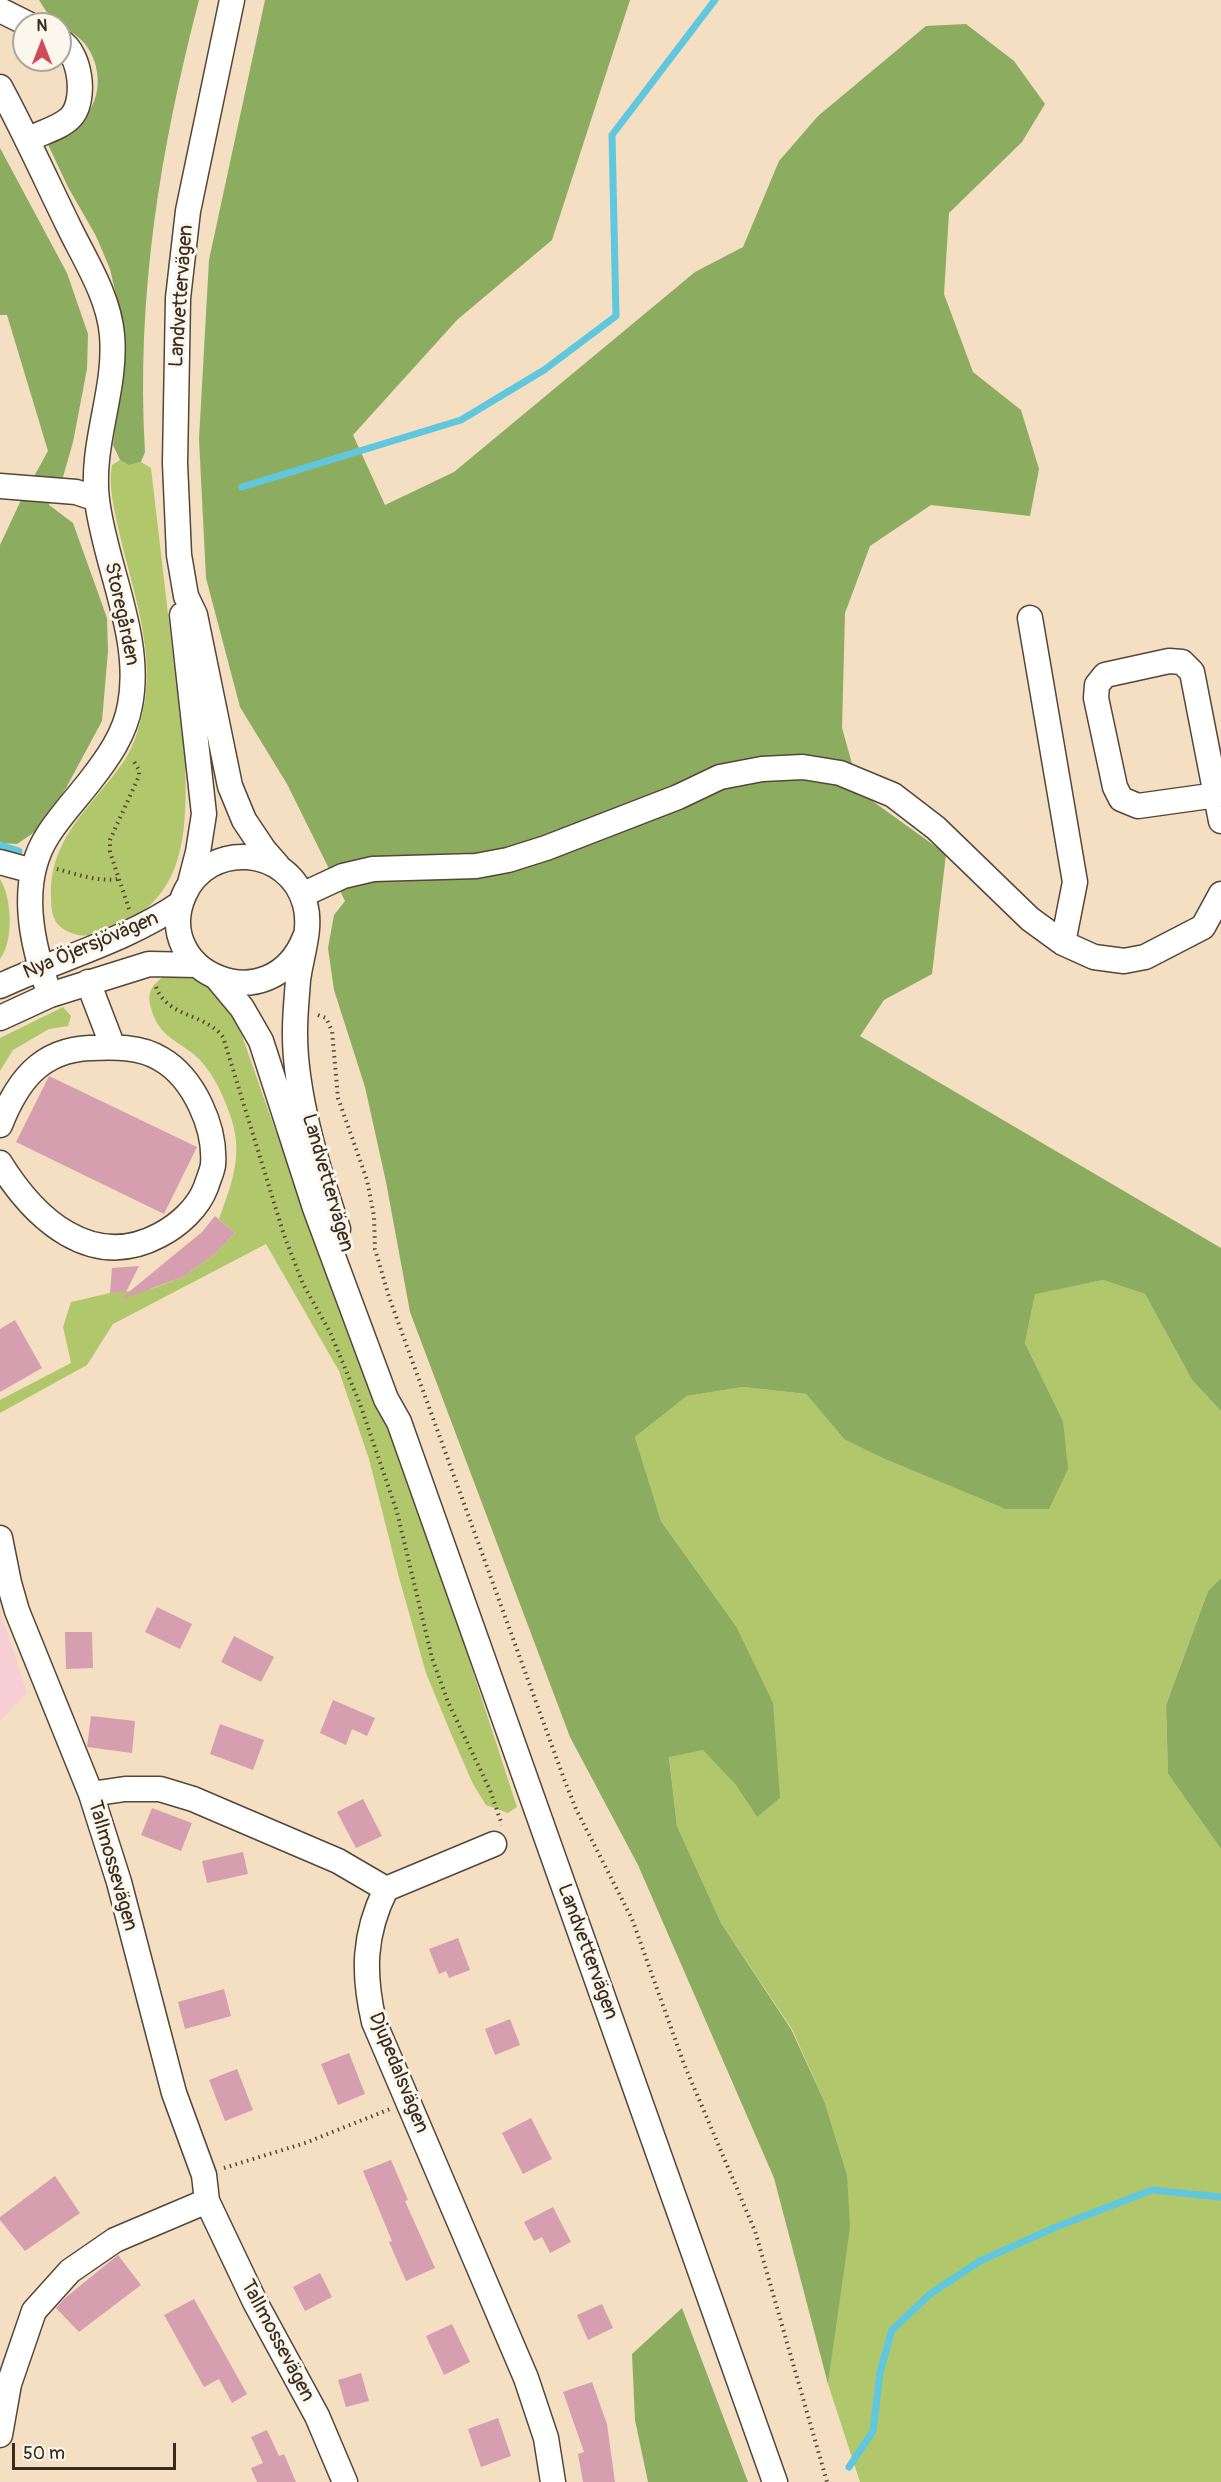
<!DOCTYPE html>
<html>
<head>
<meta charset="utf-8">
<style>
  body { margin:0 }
  #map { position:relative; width:1221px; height:2482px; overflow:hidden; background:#f4dfc2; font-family:Pangolin,sans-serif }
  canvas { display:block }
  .north { position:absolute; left:12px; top:12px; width:60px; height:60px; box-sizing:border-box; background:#fbf7ec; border:2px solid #aea59a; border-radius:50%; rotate:0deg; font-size:16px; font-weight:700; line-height:24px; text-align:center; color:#3b2a1e }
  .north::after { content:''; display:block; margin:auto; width:21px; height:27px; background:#d1495b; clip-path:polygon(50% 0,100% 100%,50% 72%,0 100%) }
  .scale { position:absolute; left:12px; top:2443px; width:164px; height:27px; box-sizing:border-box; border:3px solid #3b2a1e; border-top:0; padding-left:8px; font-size:18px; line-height:21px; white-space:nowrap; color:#3b2a1e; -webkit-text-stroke:4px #fbf7ec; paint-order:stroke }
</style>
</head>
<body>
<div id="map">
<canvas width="1221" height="2482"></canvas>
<div class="north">N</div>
<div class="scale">50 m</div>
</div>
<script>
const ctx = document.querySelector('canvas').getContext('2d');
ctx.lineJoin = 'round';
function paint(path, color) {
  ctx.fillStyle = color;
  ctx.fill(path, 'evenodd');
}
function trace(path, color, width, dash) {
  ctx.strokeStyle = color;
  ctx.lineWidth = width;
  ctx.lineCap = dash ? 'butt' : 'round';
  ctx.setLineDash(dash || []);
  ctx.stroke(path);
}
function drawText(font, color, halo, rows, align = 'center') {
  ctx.font = font + ' Pangolin,sans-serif';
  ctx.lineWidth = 6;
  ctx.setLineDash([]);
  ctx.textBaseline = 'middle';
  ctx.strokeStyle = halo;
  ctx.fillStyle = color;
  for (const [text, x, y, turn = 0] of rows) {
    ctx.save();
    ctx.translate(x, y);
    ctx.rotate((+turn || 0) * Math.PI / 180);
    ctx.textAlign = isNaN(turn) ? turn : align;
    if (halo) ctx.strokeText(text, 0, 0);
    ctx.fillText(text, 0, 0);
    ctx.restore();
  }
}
const built = new Path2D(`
  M0,1610L27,1693L0,1721Z`);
const green = new Path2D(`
  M120,460L129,465L141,462L151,468L185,760C188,843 184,912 90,935C79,938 59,930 55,920C51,912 51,902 51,893C51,835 94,805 124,761C133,747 138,732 142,715C158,654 131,587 118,527C114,507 108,485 112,465Z
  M0,879C12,898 14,941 0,959Z
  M166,974H192L206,983L234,1013L273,1124L343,1300L431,1543L517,1807L508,1813L486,1805L473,1784L452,1736L426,1673L398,1574L369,1459L339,1371L266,1244L113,1324L87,1365L0,1413V1400L71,1363L63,1327L71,1302L110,1293L151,1289L183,1277L216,1253L235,1233L219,1219C231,1186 243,1157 232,1121C226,1101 215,1076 200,1060C180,1040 159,1039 151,1008C146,990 153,985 166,974Z
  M63,1007L71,1016L68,1026L49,1029L13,1050L0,1071V1038Z
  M1103,1280L1145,1294L1192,1380L1221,1411V1578L1208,1591L1166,1705L1168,1774L1221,1849V2482H860L828,2384L834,2337L847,2175L825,2103L792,2029L721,1923L677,1826L669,1756L703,1749L735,1784L757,1817L736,1626L661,1521L635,1437L687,1396L743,1387L806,1394L844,1439L1063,1421L1025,1343L1035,1293Z`);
const forest = new Path2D(`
  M39,0H199C160,150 136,296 145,452L141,462L129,465L120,460L113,445L124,359L121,317L110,269L96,236L68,187L44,136C55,132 69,129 78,122C103,105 103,66 85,44C76,33 63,28 53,18C47,14 43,6 39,0Z
  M265,0H630L552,240L457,320L353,435L385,505L454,472L695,272L743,247L779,161L818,116L926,26L966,24L1014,61L1045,104L1022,142L949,213L944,294L973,372L1021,410L1039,469L1030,516L931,505L870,546L845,613L842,728L860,792L946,854L932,974L884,1000L860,1036L1221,1248V1411L1192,1380L1145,1294L1103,1280L1035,1294L1025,1343L1063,1421L1068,1469L1049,1509H1006L883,1458L844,1439L806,1394L743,1387L687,1396L635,1437L661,1521L736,1626L773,1703L780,1798L757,1817L735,1784L703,1750L669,1757L677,1826L721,1923L791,2029L825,2103L847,2175L850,2227L828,2384L774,2178L638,1865L570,1737L410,1312L386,1182L365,1087L334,990L328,948L334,915L345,901L287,784L240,707L206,578L199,439L209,260Z
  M0,148L67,273L88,334L87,369L73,442L63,477L49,482V505L73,523L107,618L108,651L102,721L66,788L39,829L17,844L0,843V545L22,498L48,451L7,315H0Z
  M1221,1578V1849L1168,1774L1166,1705L1208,1591Z
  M682,2308L748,2482H648L635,2420L632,2354Z`);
const stream = new Path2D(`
  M242,487L461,420L544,370L616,316L612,135L715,0
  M0,845L19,851
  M849,2467L873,2431L880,2372L892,2330L930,2294L980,2261L1056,2227L1152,2190L1221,2197`);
const building = new Path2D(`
  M49,1076L197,1147L164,1214L16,1142Z
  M215,1216L235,1233L216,1253L183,1277L125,1298L124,1296L202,1232Z
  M139,1266L126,1292L110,1293L112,1268Z
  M15,1320L42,1368L0,1392V1329Z
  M157,1607L192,1624L180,1649L145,1632Z
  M65,1632H92L93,1668L66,1669Z
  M234,1636L274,1657L261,1682L221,1662Z
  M333,1700L375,1718L367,1736L352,1729L346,1745L320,1733Z
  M91,1716L135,1721L132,1753L87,1747Z
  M220,1724L264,1740L253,1770L210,1754Z
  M363,1799L382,1836L356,1848L337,1812Z
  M152,1808L192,1823L181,1851L141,1835Z
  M243,1852L248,1874L207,1883L202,1861Z
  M458,1938L470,1970L449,1978L446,1971L439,1974L429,1949Z
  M224,1989L231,2016L185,2029L178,2002Z
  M510,2019L520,2045L495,2055L485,2029Z
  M349,2053L365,2094L338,2105L321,2064Z
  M237,2069L253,2110L225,2121L209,2080Z
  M531,2118L552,2159L523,2174L502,2133Z
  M391,2160L408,2200L405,2201L435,2268L406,2281L389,2242L392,2241L363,2171Z
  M55,2176L80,2213L25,2251L0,2220V2217Z
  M553,2207L571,2242L550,2253L542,2237L534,2241L524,2222Z
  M118,2255L141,2285L79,2332L56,2308L65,2298Z
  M320,2273L332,2297L305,2311L293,2287Z
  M194,2299L247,2394L232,2403L219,2379L204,2387L164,2315Z
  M602,2304L613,2328L588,2340L577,2315Z
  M452,2324L470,2362L444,2375L426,2336Z
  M361,2373L369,2401L346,2407L338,2380Z
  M592,2382L607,2424L615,2482H583L578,2454L584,2452L563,2392Z
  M498,2418L511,2456L481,2467L468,2429Z
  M267,2430L279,2456L284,2454L296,2482H257L251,2468L263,2463L251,2437Z`);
const path = new Path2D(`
  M57,869C76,874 98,882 118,879
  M129,909L110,852V840L139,776V770L133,760
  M156,987C168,1018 205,1013 223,1037L284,1235L303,1284L330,1332L360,1404L397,1512L432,1658L448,1702L490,1790L502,1825
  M318,1015L326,1018L332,1031L338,1098L367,1180L374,1216L375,1249L389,1297L564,1779L576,1809L632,1919L684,2064L755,2231L827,2482
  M224,2168L305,2143L390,2109`);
const minor = new Path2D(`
  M232,0L188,211L178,298L175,463L179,555L186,596L195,615L230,786L244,820L264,850L278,866
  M0,10L28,24
  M0,87C25,133 46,180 69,227C85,260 109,297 112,335C117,390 90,444 97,500C105,566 143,638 130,705C125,734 108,758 90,781C76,799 60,816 48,835C17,883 32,946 50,995
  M27,140C40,133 60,128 70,118C87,102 81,53 60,41
  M0,486L76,492L97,499
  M182,615L204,814L198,852L190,883
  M1030,618L1075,882L1063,943
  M1217,795L1138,806L1121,799L1115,787L1096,698L1097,685L1105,675L1169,661L1182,662L1192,672L1221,821
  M0,862L33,871
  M302,895L343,876L373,869L476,866L508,860L546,848L678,797L720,777L762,769L803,767L840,773L893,795L936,828L1030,919L1063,943L1094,957L1124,961L1145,957L1203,927L1221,894
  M305,937C271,1024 150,973 184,895C208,840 289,846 305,904C312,928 301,956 298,980C297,996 295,1013 295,1030C294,1092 318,1170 338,1229
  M217,978L242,1008L261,1041L315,1208L386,1399L399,1422L775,2482
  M88,982L113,1047
  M0,986C60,958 126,941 181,903
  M0,1018L50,995L149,964L197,965
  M0,1125C17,1082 40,1050 90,1048C114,1047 140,1046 161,1059C194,1078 216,1128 213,1165C212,1172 208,1180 206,1187C198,1208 179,1225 160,1235C91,1272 34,1218 0,1163
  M0,1538L9,1583L17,1611L91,1794L119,1882L174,2093L204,2175L207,2201L255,2302L317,2416L345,2482
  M91,1794L125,1789H160L193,1799L338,1861L386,1889C363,1935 363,1974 374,2022L526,2378L546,2438L553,2482
  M386,1889L494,1844
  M0,2435L9,2384L34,2311L70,2271L115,2240L207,2201`);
const streetNames = [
  ["Landvettervägen",182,296,-86],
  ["Storegården",121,614,78],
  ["Nya Öjersjövägen",91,946,-23],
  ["Landvettervägen",327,1183,74],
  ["Tallmossevägen",112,1866,74],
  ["Landvettervägen",587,1952,70],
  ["Djupedalsvägen",398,2073,68],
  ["Tallmossevägen",277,2341,62]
];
paint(built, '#f6cfd5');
paint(green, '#b0c76c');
paint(forest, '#8cac60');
trace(stream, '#61c7df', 7);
paint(building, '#d69faf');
trace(minor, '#574537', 27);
trace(path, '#574537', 4, [1.5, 4.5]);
trace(minor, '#fff', 24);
drawText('20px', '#3b2a1e', '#fbf7ec', streetNames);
</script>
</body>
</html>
